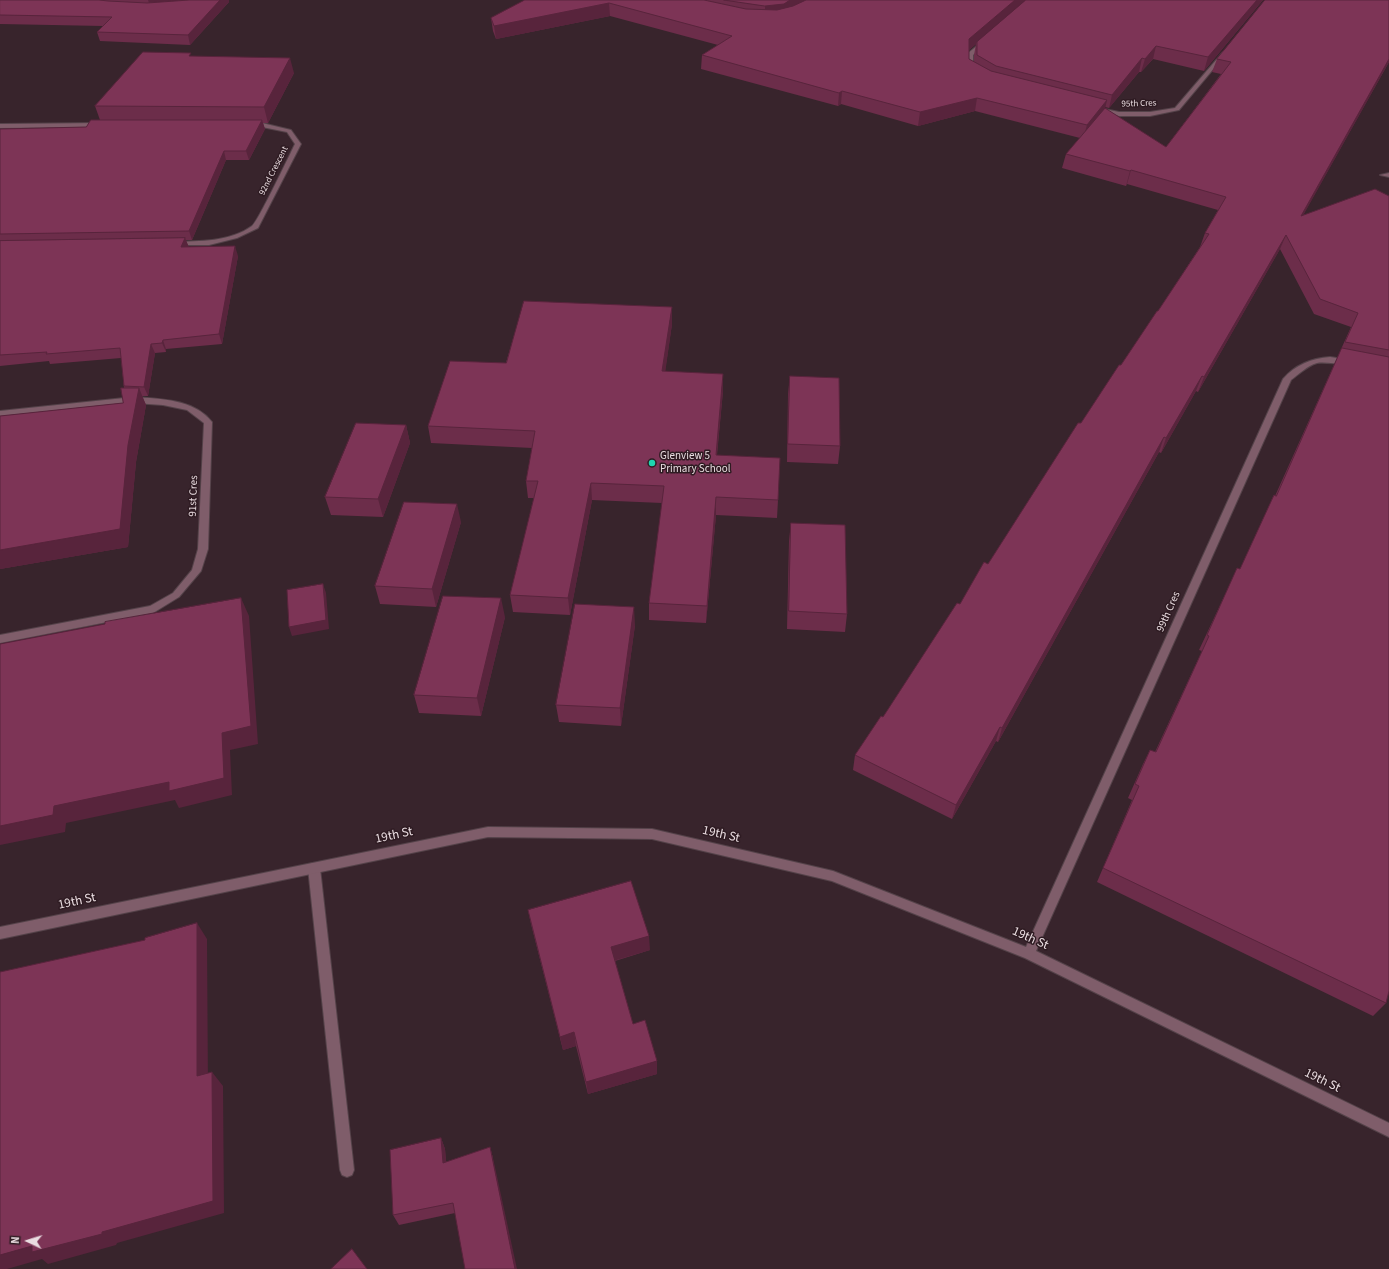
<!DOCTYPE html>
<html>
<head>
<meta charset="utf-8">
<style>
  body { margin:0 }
  #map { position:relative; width:1389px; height:1269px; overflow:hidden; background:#38242c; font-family:"Source Sans 3",sans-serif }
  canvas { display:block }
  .north { position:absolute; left:8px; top:1221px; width:40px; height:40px; -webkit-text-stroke:3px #2e1b22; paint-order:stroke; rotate:274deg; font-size:11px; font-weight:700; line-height:16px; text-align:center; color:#eadde1 }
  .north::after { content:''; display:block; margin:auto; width:14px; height:18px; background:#eadde1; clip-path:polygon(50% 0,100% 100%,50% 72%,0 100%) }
</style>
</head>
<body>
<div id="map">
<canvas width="1389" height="1269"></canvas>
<div class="north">N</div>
</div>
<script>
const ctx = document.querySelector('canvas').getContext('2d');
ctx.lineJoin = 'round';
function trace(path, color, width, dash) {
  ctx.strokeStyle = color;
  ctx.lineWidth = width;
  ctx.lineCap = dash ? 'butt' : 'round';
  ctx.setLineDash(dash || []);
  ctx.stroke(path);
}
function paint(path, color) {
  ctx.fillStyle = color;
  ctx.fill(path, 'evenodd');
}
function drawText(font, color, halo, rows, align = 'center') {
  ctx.font = font + ' "Source Sans 3",sans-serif';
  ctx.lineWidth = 3;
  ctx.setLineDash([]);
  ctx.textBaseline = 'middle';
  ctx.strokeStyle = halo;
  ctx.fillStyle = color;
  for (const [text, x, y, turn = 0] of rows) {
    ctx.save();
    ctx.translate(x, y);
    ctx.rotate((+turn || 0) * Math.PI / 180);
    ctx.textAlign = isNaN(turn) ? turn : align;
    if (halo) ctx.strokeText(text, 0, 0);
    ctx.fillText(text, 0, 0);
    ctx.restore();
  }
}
const service = new Path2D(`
  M314,863L318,864L320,868L354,1170L352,1175L347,1177L342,1175L340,1170L308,868L310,864Z`);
const minor = new Path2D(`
  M984,40L989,41L973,55V69L975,71L970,72L967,70V54Z
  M1223,52L1226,54L1225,55L1179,110L1150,116H1119L1097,110L1100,108L1119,112H1150L1175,108Z
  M252,123H262L291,130L301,144L258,228L237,238L209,245H172L170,244L174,242C200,241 230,242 252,226C258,222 289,156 295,144L287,132L262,127L250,126V124Z
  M0,124L100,123L103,125L100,127L0,128Z
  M1389,173V177L1380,175Z
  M1330,357L1350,360L1354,362C1348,367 1327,361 1317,363C1307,366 1299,374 1291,380L1036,951L1389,1123V1137L1025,958L832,881L652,839L488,837L0,939V927L488,827L652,829L833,871L1026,947L1283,379C1295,365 1312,358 1330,357Z
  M134,397C161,399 194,399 212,422L208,549L201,571L179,597L153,613L0,643V635L150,606L173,593L192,570L198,549L204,423L187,410L163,405L134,403L0,417V411Z`);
const wall = new Path2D(`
  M0,0H229V2L190,45L100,41L97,32L103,26L0,24Z
  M525,0H1263L1204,71L1153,59L1141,72H1139L1109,108L1105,107V109L1166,147L1221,74L1212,72L1217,59L1389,0V62L1303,215L1389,196V991L1386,1003L1373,1016L1097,882L1132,800L1128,798L1143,764L1150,750L1155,752L1202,651L1199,650L1230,584L1240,569L1274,495L1275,496L1351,327L1314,314L1280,249L1198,392L1196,391L1161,453L1159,452L998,742L996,741L952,819L853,770L855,755L883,717L988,564L1081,423L1158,311L1200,247L1205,233L1218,210L1127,184L1126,186L1062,168L1066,154L1080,138L975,111L918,126L841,104L838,106L701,69L702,55L718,45L610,16L496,39L493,31L491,18ZM976,44L974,55V62L969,59V50Z
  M192,56L294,73L268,123H263L265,129L249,160H226L192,240H186L188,247L238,256L222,344L166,349V352L155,353L148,396H142L146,405L136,462L128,547L0,569V416L123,403L124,388L121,358L50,364L49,361L0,366V129L86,127L100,120L95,106Z
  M672,324L665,371L723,391L717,455L778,500L777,518L716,515L706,623L649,620V603L662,503L592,500L570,615L513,612L510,595L534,498H528L526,481L532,448L431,443L428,426L506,363Z
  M790,376L840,446L838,464L787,462L788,394Z
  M406,425L410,443L383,517L331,515L325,497Z
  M461,522L436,607L380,604L375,586Z
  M791,523L847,614L845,632L787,629L789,541Z
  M505,617L481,716L419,713L414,695Z
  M635,625L621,726L559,722L556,705Z
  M528,910L650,950L615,961L633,1024L657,1074L588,1094L576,1046L563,1050L531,924Z
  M441,1138L445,1149L446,1162L490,1147L493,1158L455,1213L399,1225L393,1215Z`);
const shadedWall = new Path2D(`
  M148,0H218L150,6Z
  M220,0H229V2L190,45L188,35Z
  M790,0H813L765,18V6Z
  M1015,0H1028L977,42L976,44L967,52L969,39Z
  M1257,0H1263L1204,71L1208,57Z
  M609,3L610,16L496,39L494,26Z
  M1156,46L1153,59L1141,72L1145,59Z
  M290,58L294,73L268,123L264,107Z
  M1142,58L1139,72L1109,108L1112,95Z
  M1389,59V62L1295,230L1301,216Z
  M842,91L841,104L838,106L839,93Z
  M977,98L975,111L918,126L920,112Z
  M1107,100L1104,114L1083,139L1087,125Z
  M262,120L265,129L249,160L246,151Z
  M224,151L226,160L192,240L189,231Z
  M1131,170L1127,184L1126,186L1130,171Z
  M1286,235L1280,249L1198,392L1204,377Z
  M185,238L189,247L184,257L181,247Z
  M235,246L238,256L222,344L219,334Z
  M672,307V324L663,388L662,371Z
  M163,340L166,349V352L162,343Z
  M151,344L155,353L148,396L144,387Z
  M723,374V391L715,472L716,455Z
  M1202,376L1196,391L1161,453L1166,438Z
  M139,388L146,405L136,462L128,547L0,569V550L128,445Z
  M406,425L410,443L383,517L378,499Z
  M1164,437L1159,452L998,742L1002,728Z
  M591,483L592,500L570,615L568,598Z
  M716,497V515L706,623L707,606Z
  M457,504L461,522L436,607L432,589Z
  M323,584L326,593L329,629L292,636L289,627Z
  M241,598L249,616L258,744L230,750L232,795L179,808L175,800L66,823L65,832L0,845V826L54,806L222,733Z
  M501,598L505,617L481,716L477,698Z
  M634,607L635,625L621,726L620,708Z
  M1000,727L996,741L952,819L956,805Z
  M197,923L207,939L208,1090L197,1076Z
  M649,936L650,950L613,961L611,947Z
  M574,1032L576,1046L563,1050L560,1037Z
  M657,1061V1074L588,1094L586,1082Z
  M212,1072L223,1086L224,1213L117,1243L116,1245L48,1264L42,1259L7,1269H0V1255L32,1246L102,1232Z
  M441,1138L445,1149L447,1174L443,1163Z
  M490,1147L493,1158L517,1269H515Z`);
const building = new Path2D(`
  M0,0H99L108,1L147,3L189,0H220L188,35L97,32L112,17L0,15Z
  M525,0H704L746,9L777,10L793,6L806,0H1015L969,39V59L991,71L1107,100L1087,125L977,98L920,112L842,91L839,93L702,55L732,36L609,3L494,26L491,18Z
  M724,0H790L784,4L765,6Z
  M1026,0H1257L1208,57L1156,46L1145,59L1142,58L1112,95L996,66L977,55V42Z
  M1265,0H1389V59L1301,216L1375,189L1389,196V350L1345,342L1358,313L1320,299L1286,235L1204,377L1202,376L1166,438L1164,437L1002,728L1000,727L956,805L855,755L881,716L883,717L957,603L960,604L984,562L988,564L1078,423H1081L1119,365H1121L1157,311H1158L1209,234L1205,233L1226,197L1131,170L1130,171L1066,154L1105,108L1166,147L1231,62L1217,59Z
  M143,52L191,53L189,56L290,58L264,107L95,106Z
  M91,120H262L246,151H224L189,231L0,234V129L86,127Z
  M185,238L181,247L235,246L219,334L163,340L162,343L151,344L144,387L124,386L120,348L46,354L47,352L0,355V241Z
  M524,301L672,307L662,371L723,374L716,455L780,458L778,500L716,497L707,606L649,603L664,486L591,483L568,598L510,595L538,481H526L535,431L428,426L450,361L506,363Z
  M1342,348L1389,357V991L1386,1003L1103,868L1139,786L1135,784L1150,750L1156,752L1209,636L1207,635L1237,568L1240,569L1274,495L1276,496Z
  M790,376L839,378L840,446L788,444Z
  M121,388H139L128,445L120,529L0,550V416L123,403Z
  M356,423L406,425L378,499L325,497Z
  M404,502L457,504L432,589L375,586Z
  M791,523L845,525L847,614L789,611Z
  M323,584L326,620L289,627L287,590Z
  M443,596L501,598L477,698L414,695Z
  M241,598L251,726L222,733L224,778L169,791V782L54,806L53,815L0,826V644L105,624V622Z
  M575,604L634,607L620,708L556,705Z
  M631,881L649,936L611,947L633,1024L645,1020L657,1061L586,1082L574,1032L560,1037L528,910Z
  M197,923V1076L212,1072L213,1201L102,1232V1234L32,1252V1246L0,1255V972L145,940V938Z
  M441,1138L443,1163L490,1147L515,1269H465L453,1203L393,1215L390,1150Z
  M352,1249L367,1269H331Z`);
const markers = [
  [652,463,4,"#1fd5b0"]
];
const farStreetnames = [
  ["95th Cres",1139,104,-2],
  ["92nd Crescent",274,171,-63]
];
const poiNames = [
  ["Glenview 5",660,457],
  ["Primary School",660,470]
];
const streetNames = [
  ["91st Cres",194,496,-88],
  ["99th Cres",1169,612,-66]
];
const nearStreetnames = [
  ["19th St",721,835,13],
  ["19th St",394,836,-12],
  ["19th St",77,902,-12],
  ["19th St",1030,939,24],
  ["19th St",1322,1081,26]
];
trace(service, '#544249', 2);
trace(minor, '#544249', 2);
paint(service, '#7f5d6a');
paint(minor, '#7f5d6a');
paint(wall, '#6c2d4a');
paint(shadedWall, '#58243c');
paint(building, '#7d3456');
trace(building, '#58243c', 1);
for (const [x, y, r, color] of markers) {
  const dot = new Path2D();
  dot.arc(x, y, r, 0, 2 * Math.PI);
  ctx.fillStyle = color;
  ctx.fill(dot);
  trace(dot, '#2e1b22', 1.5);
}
drawText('9px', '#eadde1', '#2e1b22', farStreetnames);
drawText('11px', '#eadde1', '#2e1b22', poiNames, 'left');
drawText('11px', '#eadde1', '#2e1b22', streetNames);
drawText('13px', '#eadde1', '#2e1b22', nearStreetnames);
</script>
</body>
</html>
